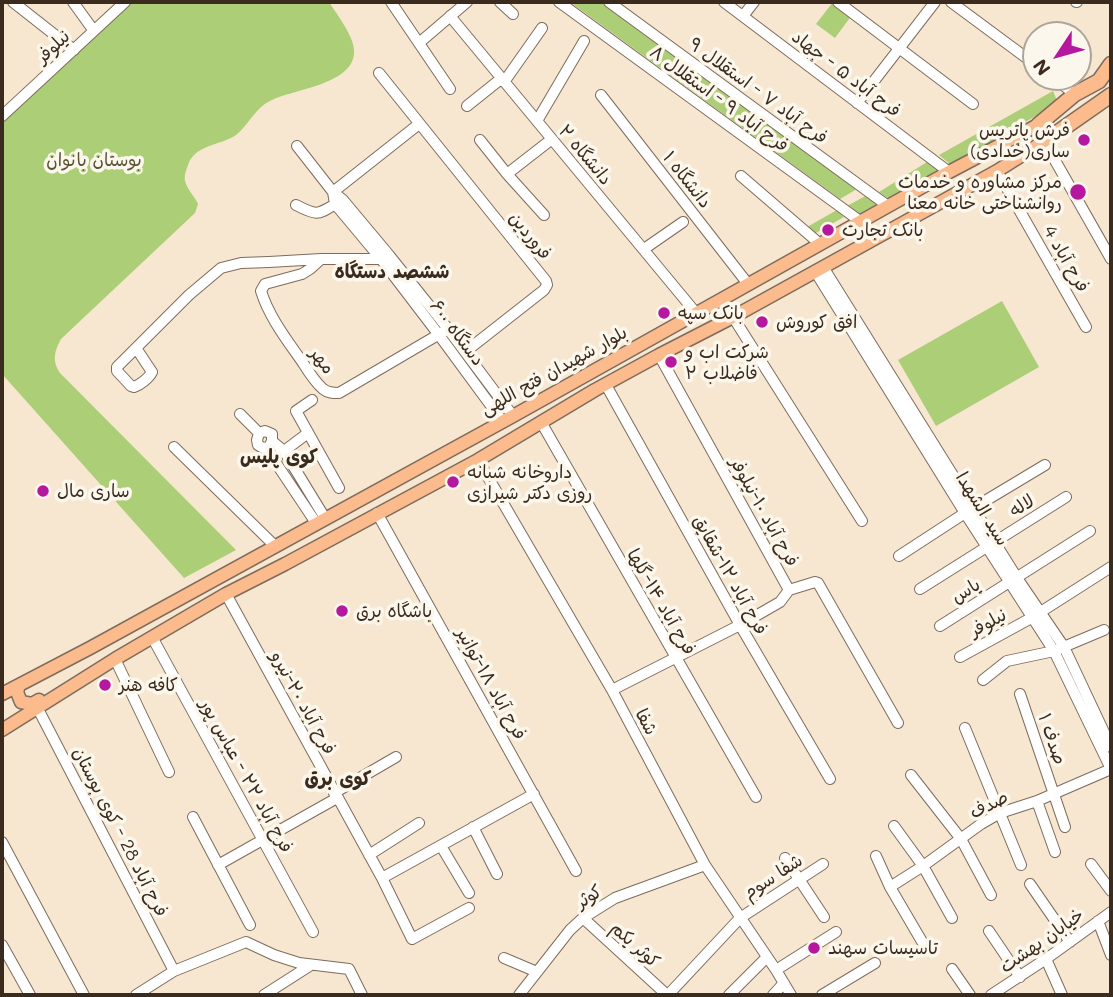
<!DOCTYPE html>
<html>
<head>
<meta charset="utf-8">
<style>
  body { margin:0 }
  #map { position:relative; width:1113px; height:997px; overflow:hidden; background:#f7e7d1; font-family:Mali,sans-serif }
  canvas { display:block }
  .frame { position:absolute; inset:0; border:4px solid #3b2a1e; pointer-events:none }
  .north { position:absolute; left:1022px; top:21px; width:70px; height:70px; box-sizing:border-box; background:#fbf7ec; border:2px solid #aea59a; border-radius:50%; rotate:234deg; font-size:19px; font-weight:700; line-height:28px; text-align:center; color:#3b2a1e }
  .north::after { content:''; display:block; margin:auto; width:24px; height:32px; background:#b5179e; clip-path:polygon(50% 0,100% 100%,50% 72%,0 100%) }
</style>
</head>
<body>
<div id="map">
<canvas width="1113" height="997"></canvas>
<div class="frame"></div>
<div class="north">N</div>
</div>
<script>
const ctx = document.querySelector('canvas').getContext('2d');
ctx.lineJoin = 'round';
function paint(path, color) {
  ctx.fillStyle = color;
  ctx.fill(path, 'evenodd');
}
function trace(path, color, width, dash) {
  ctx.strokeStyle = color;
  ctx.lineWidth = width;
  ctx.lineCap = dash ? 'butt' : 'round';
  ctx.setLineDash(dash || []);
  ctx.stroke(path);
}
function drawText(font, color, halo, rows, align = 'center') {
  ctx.font = font + ' Mali,"Playpen Sans Arabic",sans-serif';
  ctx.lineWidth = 7;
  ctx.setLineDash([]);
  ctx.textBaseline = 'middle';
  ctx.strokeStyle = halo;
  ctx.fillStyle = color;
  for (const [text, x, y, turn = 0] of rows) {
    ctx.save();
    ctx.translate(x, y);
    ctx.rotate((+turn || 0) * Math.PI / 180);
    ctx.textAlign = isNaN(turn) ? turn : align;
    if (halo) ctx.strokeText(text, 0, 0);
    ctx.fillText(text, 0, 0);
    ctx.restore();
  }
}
const green = new Path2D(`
  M128,2H329C337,15 356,38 354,54C351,85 293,89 270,101C254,109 249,125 236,135C220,146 195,144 188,165C186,170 184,176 185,181C187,189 195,197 198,204L195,213L61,339C54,352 52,361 60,373L236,550L184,578L2,374V120Z
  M570,2H600L857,189L840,199Z
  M833,2L852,15L835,38L816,24Z
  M1053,91L1058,103L951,165L939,155Z
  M927,162L938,170L889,199L879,192Z
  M869,194L877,204L857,215L847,206Z
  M837,210L844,217L814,234L807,227Z
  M1002,301L1039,367L936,426L898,360Z`);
const minor = new Path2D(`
  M13,2L74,50
  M73,2L94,31
  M391,2L450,89
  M500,2L513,14
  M559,2L860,221
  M609,2L888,206
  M724,2L949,172
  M838,2L973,104
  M951,2L1036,65
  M1076,2H1077
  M450,16L696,313
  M743,16L754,2
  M419,43L467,2
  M379,73L546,281L547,285L544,290L465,352
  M1052,77L1075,94
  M504,82L542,28
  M601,95L748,284
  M857,103L935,2
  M467,106L502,78
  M2,116L125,2
  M537,121L584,41
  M480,140L507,174
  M1044,141L1111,259
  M297,146L333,192L343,200L389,255L448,329L513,416
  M997,171L1086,327
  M741,176L820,244
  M333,192L335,204L381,259L439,335L503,422
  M333,192L419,124
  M296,205C319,217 318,214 339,202
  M544,215L507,174L552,139
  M644,249L683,222
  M321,259L310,269L302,274L265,284L261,291C269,317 287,340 303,363C308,371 315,382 323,389C328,393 333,393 339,393L448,329
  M823,267L1017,578L1064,647L1111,747
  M815,271L965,513L1054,651L1111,769
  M733,317L862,521
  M136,348L152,372C149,378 140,385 134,387L131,386L117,371V367L189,295L221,268L241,263L269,262L321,259H381L389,255
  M659,355L789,590L815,582L818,583L898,723
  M606,385L740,625L830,779
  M312,400L296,411L339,488
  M240,414L259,433L265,431L272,434V441L269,447L263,448L258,445L257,440L259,433
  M541,422L756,797
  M272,441L284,451L325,518
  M174,447L275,546
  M266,448L316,523
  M284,451L308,433
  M478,460L612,690L705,865L776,970L791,995
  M377,513L576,871
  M899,556L965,513L1045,465
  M920,589L1066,497
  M226,594L382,878L412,939L469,908
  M1039,613L1111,567
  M940,626L1090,531
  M152,637L313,932
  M960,657L1033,617
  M115,659L169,772
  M983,680L1007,661L1054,651L1104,630
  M612,690L740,625L780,602L789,590
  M1020,694L1065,827
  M37,707L174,971
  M965,728L1021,865
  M911,775L961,839L991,895
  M334,793L396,757
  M1037,801L1055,852
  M193,817L250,925
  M894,826L923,866L952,918
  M473,827L497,874
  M2,842L84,995
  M441,846L469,893
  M369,855L419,823
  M876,856L890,887L924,945
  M785,858L824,917
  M1091,864L1111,891
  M218,865L337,798
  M382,878L534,794
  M1030,884L1070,942
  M890,887L923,866L981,824L1000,813L1037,801L1111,769
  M583,918L667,995
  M1098,921L1111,955
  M989,931L1020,977
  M2,945L30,995
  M504,958L537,972
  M1046,959L1062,995
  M952,969L970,995
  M776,970L836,932
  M136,995L174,971L246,942L274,955L299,963L349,969L362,995
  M264,995L311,965
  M519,995L570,930L583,918L615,898L705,865
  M668,995L740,918L823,864
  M729,995L767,957
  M773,995L784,983
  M822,995L875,963
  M991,995L1046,959L1111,912`);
const major = new Path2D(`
  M19,685L17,692L21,702L32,704L39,700
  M2,694L90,648L513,416L949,172L1038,125
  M2,730L115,659L226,594L285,564L478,460L595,390L659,355L733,317L997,171L1051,137`);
const highway = new Path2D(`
  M1038,125L1075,94L1099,81L1111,64
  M1051,137L1111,95`);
const markers = [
  [1084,140,7,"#b5179e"],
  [1078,192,9,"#b5179e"],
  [828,230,7,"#b5179e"],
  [664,313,7,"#b5179e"],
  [762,322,7,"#b5179e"],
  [671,362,7,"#b5179e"],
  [453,482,7,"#b5179e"],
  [43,491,7,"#b5179e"],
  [342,611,7,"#b5179e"],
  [105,685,7,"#b5179e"],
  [814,948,7,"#b5179e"]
];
const streetNames = [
  ["نیلوفر",53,47,-43],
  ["فرح آباد ۵ - جهاد",846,74,37],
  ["فرح آباد ۷ - استقلال ۹",758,91,36],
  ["فرح آباد ۹ - استقلال ۸",719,99,36],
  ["دانشگاه ۲",585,155,50],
  ["دانشگاه ۱",687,180,52],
  ["فروردین",530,236,51],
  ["فرح آباد 4",1066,259,60],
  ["۶۰۰ دستگاه",457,333,53],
  ["مهر",322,361,52],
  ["بلوار شهیدان فتح اللهی",554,371,-29],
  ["لاله",1022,506,-32],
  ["سید الشهدا",982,509,58],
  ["فرح آباد ۱۰-نیلوفر",764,512,61],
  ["فرح آباد ۱۲-شقایق",730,575,61],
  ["یاس",966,591,-32],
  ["فرح آباد ۱۴-گلها",661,602,60],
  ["نیلوفر",988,623,-29],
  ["فرح آباد ۱۸-توانیر",491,684,61],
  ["فرح آباد ۲۰-نیرو",303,703,61],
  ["شفا",646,722,62],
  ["صدف ۱",1052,739,71],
  ["فرح آباد ۲۲ - عباس پور",246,776,61],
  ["صدف",989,805,-27],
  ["فرح آباد 28 - کوی بوستان",120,832,63],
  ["شفا سوم",773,877,-33],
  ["کوثر",589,897,-33],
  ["خیابان بهشت",1042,941,-35],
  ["کوثر یکم",635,945,42]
];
const poiNames = [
  ["فرش پاتریس",1070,130,"right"],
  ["(خدادی)ساری",1070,151,"right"],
  ["مرکز مشاوره و خدمات",1062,182,"right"],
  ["روانشناختی خانه معنا",1062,203,"right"],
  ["بانک تجارت",842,230],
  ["بانک سپه",678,313],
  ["افق کوروش",776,322],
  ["شرکت اب و",685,352],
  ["فاضلاب ۲",685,373],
  ["داروخانه شبانه",467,472],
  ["روزی دکتر شیرازی",467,493],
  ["ساری مال",57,491],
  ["باشگاه برق",356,611],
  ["کافه هنر",119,685],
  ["تاسیسات سهند",828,948]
];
const parkNames = [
  ["بوستان بانوان",94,160]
];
const neighbourhoodNames = [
  ["ششصد دستگاه",392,272],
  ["کوی پلیس",279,457],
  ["کوی برق",338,779]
];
paint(green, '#acce76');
trace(minor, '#7d6c5d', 12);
trace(major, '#7d6c5d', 15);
trace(highway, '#7d6c5d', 17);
trace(minor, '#fff', 10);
trace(major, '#fbbb8d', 12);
trace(highway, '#fbbb8d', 14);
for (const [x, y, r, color] of markers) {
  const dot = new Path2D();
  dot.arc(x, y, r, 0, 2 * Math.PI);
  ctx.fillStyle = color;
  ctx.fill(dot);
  trace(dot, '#fbf7ec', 2.5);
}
drawText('18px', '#3b2a1e', '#fbf7ec', streetNames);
drawText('18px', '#3b2a1e', '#fbf7ec', poiNames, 'left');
drawText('18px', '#575334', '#fbf7ec', parkNames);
drawText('bold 19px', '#3b2a1e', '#fbf7ec', neighbourhoodNames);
</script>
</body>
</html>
